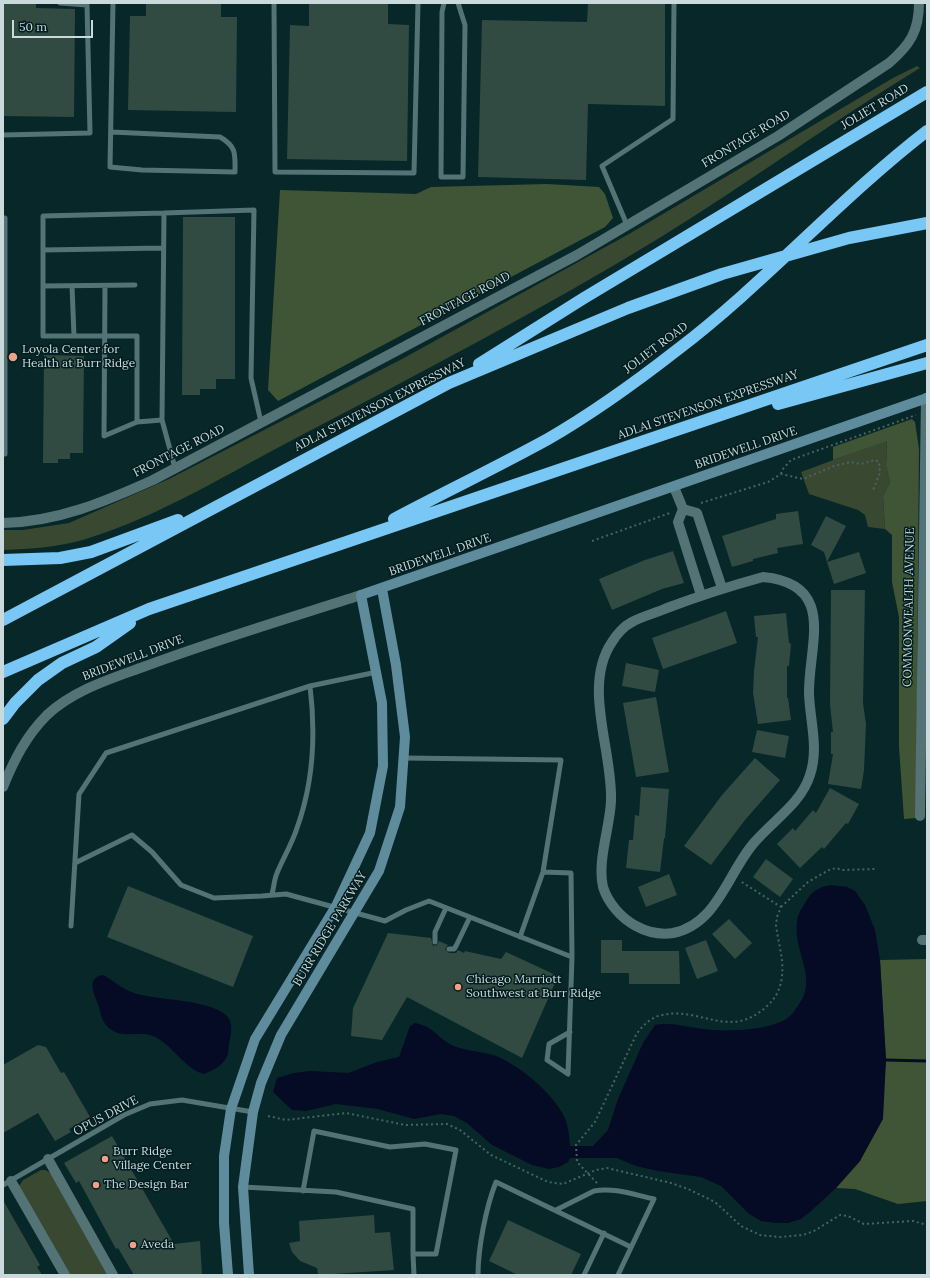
<!DOCTYPE html>
<html>
<head>
<meta charset="utf-8">
<style>
  body { margin:0 }
  #map { position:relative; width:930px; height:1278px; overflow:hidden; background:#082729; font-family:Lora,serif }
  canvas { display:block }
  .frame { position:absolute; inset:0; border:4px solid #cadadc; pointer-events:none }
  .scale { position:absolute; left:12px; top:20px; width:81px; height:18px; box-sizing:border-box; border:2px solid #cadadc; border-top:0; padding-left:5px; font-size:12px; line-height:14px; white-space:nowrap; color:#cadadc; -webkit-text-stroke:3px #001d20; paint-order:stroke }
</style>
</head>
<body>
<div id="map">
<canvas width="930" height="1278"></canvas>
<div class="frame"></div>
<div class="scale">50 m</div>
</div>
<script>
const ctx = document.querySelector('canvas').getContext('2d');
ctx.lineJoin = 'round';
function paint(path, color) {
  ctx.fillStyle = color;
  ctx.fill(path, 'evenodd');
}
function trace(path, color, width, dash) {
  ctx.strokeStyle = color;
  ctx.lineWidth = width;
  ctx.lineCap = dash ? 'butt' : 'round';
  ctx.setLineDash(dash || []);
  ctx.stroke(path);
}
function drawText(font, color, halo, rows, align = 'center') {
  ctx.font = font + ' Lora,serif';
  ctx.lineWidth = 3;
  ctx.setLineDash([]);
  ctx.textBaseline = 'middle';
  ctx.strokeStyle = halo;
  ctx.fillStyle = color;
  for (const [text, x, y, turn = 0] of rows) {
    ctx.save();
    ctx.translate(x, y);
    ctx.rotate((+turn || 0) * Math.PI / 180);
    ctx.textAlign = isNaN(turn) ? turn : align;
    if (halo) ctx.strokeText(text, 0, 0);
    ctx.fillText(text, 0, 0);
    ctx.restore();
  }
}
const green = new Path2D(`
  M917,66L920,68C832,122 748,183 661,237C543,309 420,373 298,437C231,472 158,517 86,539C59,547 31,549 3,550V530H23L69,523L169,479L402,359L629,234L893,78Z
  M887,440L886,466L890,482L883,496L885,529L868,527L865,515L858,510L809,494L801,472Z
  M41,1170H45L51,1173L110,1275H68L19,1186L23,1180Z`);
const forest = new Path2D(`
  M547,184L599,187L605,194L613,218L605,227L278,401L268,390L280,190L416,194L431,187Z
  M912,419L915,422L919,449L916,818L904,819L899,747V617L892,582V535L885,529L883,496L890,482L886,466L887,441L833,460V447Z
  M927,959V1201L898,1204L855,1189L836,1188L860,1161L885,1070L886,1060L880,960Z`);
const water = new Path2D(`
  M831,885L847,887L855,891L865,905L875,930L880,960L886,1060L883,1119L860,1161L836,1188L810,1212L801,1219L788,1223H775L761,1221L748,1213L721,1186L701,1177L658,1171L636,1166L617,1158H570L568,1162L559,1167L549,1169L532,1165L492,1145L467,1123L454,1116L441,1114L414,1119L378,1109L336,1104L306,1111L292,1110L273,1092L277,1078L294,1073L310,1071L349,1073L377,1062L399,1057L410,1026L415,1023C433,1027 435,1034 448,1043C460,1051 482,1051 496,1056C520,1066 547,1089 561,1111C568,1121 569,1134 570,1146H593L608,1130L618,1099L643,1043L655,1025C674,1022 685,1027 703,1029C725,1032 771,1031 789,1017C792,1015 795,1010 797,1007C820,979 793,953 797,923C797,916 801,909 805,903C811,892 818,887 831,885Z
  M103,975C114,981 122,989 134,993C160,1001 207,999 226,1015C234,1022 231,1035 229,1044C228,1048 229,1053 227,1056C224,1065 213,1070 204,1074L198,1072C181,1063 171,1044 153,1036C139,1030 125,1039 112,1030C103,1025 101,1016 99,1007C96,997 84,978 103,975Z`);
const stream = new Path2D(`
  M886,1060L927,1061`);
const building = new Path2D(`
  M3,3H36V8L75,9L74,117L3,116Z
  M146,3H221V17H237L236,112L128,110L130,16H146Z
  M309,3H388V24L409,25L407,161L287,159L290,25L309,26Z
  M588,3H665V106L588,104L586,180L478,177L482,20L587,22Z
  M183,217H235V379H216V389H200V395H182Z
  M44,355L84,356L83,453H70V459H58V463H43Z
  M798,511L803,544L777,548L778,553L753,559V561L732,567L722,536L776,519V514Z
  M826,516L846,526L827,562L824,552L811,545Z
  M673,551L684,583L662,589L612,610L599,579L645,560Z
  M859,552L866,573L834,584L827,562Z
  M831,590H865L863,703L866,724L864,770L861,789L828,784L833,754H831V732H833L830,705Z
  M726,611L737,643L663,669L652,638Z
  M786,613L789,643L791,644L789,666H787V698H788L791,720L758,724L753,693L754,671L758,637H756L754,616Z
  M626,663L659,670L655,692L622,686Z
  M656,697L669,772L636,777L623,703Z
  M757,730L789,736L785,758L752,752Z
  M755,758L780,780L745,820L711,865L684,846L722,795Z
  M641,787L669,789L665,838H664L660,872L626,868L629,840H633L635,815L639,816Z
  M830,788L859,804L848,824L846,823L824,849L822,847L800,868L777,844L793,828L795,831L813,810L816,813Z
  M766,859L793,879L780,897L753,877Z
  M669,874L677,895L646,907L638,887Z
  M128,886L253,936L233,987L107,937Z
  M729,919L752,943L735,959L712,934Z
  M388,933L431,938L433,946L437,945L439,941L448,945L445,949L449,953H456L458,950L464,953L465,951L501,959L506,952L558,976L522,1058L407,997L382,1040L351,1036L353,1008Z
  M601,940H622V951H679L680,984H629V973H601Z
  M706,940L718,971L697,979L685,948Z
  M38,1045L46,1047L61,1073L64,1072L90,1117L69,1129L71,1132L55,1141L38,1113L3,1133V1065Z
  M112,1136L174,1244L200,1241L202,1275H134L118,1248L116,1249L79,1181L76,1183L64,1163Z
  M3,1200L40,1265L37,1267L42,1275H3Z
  M374,1215L375,1233L390,1232L394,1270L318,1275L317,1268L300,1261L292,1252L289,1243L300,1241L299,1221Z
  M508,1220L581,1254L571,1275H518L489,1261Z`);
const path = new Path2D(`
  M781,474L782,470L791,460L916,415
  M701,503L768,482L781,474L803,479L834,466L851,462L861,464L875,460L879,462L880,473L873,490
  M592,541L670,513
  M781,907L808,882L829,870L836,868L842,870L875,869
  M268,1116L286,1120L346,1113L405,1125L447,1124L460,1130L491,1155L548,1182L563,1184L596,1170L607,1168L671,1183L688,1189L715,1202L741,1226L760,1235L780,1237L803,1235L814,1231L840,1215L848,1216L864,1224L913,1221L927,1225
  M597,1183L577,1162L576,1145L595,1122L636,1035C642,1026 651,1017 662,1015C700,1006 730,1041 767,1006C776,998 781,988 782,976C784,959 778,942 776,925L777,917L781,907L740,881`);
const lane = new Path2D(`
  M274,3L275,172L414,173L418,3
  M444,3L442,12L441,177H463L465,25L458,3
  M111,132L220,137C237,147 235,154 235,172L142,170L110,167L113,3
  M3,135L90,133L87,5L60,3
  M164,213L254,210L251,378L261,422
  M3,218H5V454L3,453
  M627,225L602,166L673,119L674,3
  M43,250L163,248
  M43,286L135,285
  M72,286L74,336
  M105,286L104,436L137,422L162,420
  M137,422V336H43V216L164,213L162,420L175,468
  M404,758L561,760L543,872L520,937
  M75,863L132,835L152,852L181,885L214,898L262,896L286,894L385,921L406,910L429,901L572,957L571,873L543,872
  M272,894C274,887 274,880 277,873C283,858 292,844 297,828C314,781 316,735 310,686
  M71,926L79,794L106,753L310,686L377,672
  M435,942V932L446,908
  M449,949H454L456,946L470,917
  M568,1074L572,957
  M568,1074L547,1060L549,1044L570,1032
  M3,1185L124,1115L150,1104L182,1100L253,1112
  M243,1187L336,1192L413,1209V1254H436L456,1150L425,1144L390,1147L314,1131L303,1191
  M556,1210L594,1191C613,1187 635,1195 654,1199L618,1275
  M413,1254L414,1275
  M478,1275C478,1248 486,1207 496,1182L631,1247
  M584,1275L604,1233`);
const street = new Path2D(`
  M674,487L683,509L678,522L701,595
  M683,509L697,513L722,588
  M3,523C57,522 104,502 153,480L577,255L778,136L889,63C910,45 919,31 919,3
  M763,577C838,584 808,646 809,694C810,721 819,748 810,775C801,804 772,821 753,844C727,875 717,924 673,933C660,935 647,932 636,926C621,918 608,903 603,887C597,861 610,827 611,801C613,751 582,686 612,642C616,635 624,626 632,622C643,616 656,613 667,608C699,596 730,586 763,577Z
  M3,787C14,760 26,736 47,715C74,690 110,679 143,667C215,640 289,618 361,595
  M920,816L926,398
  M922,940H927
  M48,1159L113,1275
  M11,1181L65,1275`);
const secondary = new Path2D(`
  M228,1275L224,1223V1156L231,1109L255,1039L336,906L370,833L383,766L382,703L361,595L927,398
  M249,1275L243,1187L253,1112L261,1083L281,1035L379,871L400,807L405,737L396,665L382,589`);
const highway = new Path2D(`
  M479,364L584,298L927,92
  M778,404L927,363
  M394,519C445,492 497,467 548,439C593,413 636,382 677,350C765,283 839,199 927,131
  M3,560L60,558L91,552L178,520
  M3,620L449,383L628,308L722,274L849,238L927,223
  M3,672L149,609L927,345
  M3,719L15,703L38,680L62,663L96,647L130,623`);
const markers = [
  [13,357,5,"#f49e87"],
  [458,987,4,"#f49e87"],
  [105,1159,4,"#f49e87"],
  [96,1185,4,"#f49e87"],
  [133,1245,4,"#f49e87"]
];
const streetNames = [
  ["JOLIET ROAD",875,107,-31],
  ["FRONTAGE ROAD",746,139,-31],
  ["FRONTAGE ROAD",465,299,-28],
  ["JOLIET ROAD",656,348,-37],
  ["ADLAI STEVENSON EXPRESSWAY",380,405,-27],
  ["ADLAI STEVENSON EXPRESSWAY",708,405,-19],
  ["BRIDEWELL DRIVE",746,448,-19],
  ["FRONTAGE ROAD",179,451,-27],
  ["BRIDEWELL DRIVE",440,555,-19],
  ["COMMONWEALTH AVENUE",909,607,-89],
  ["BRIDEWELL DRIVE",133,658,-21],
  ["BURR RIDGE PARKWAY",330,929,-59],
  ["OPUS DRIVE",106,1116,-28]
];
const poiNames = [
  ["Loyola Center for",22,350],
  ["Health at Burr Ridge",22,364],
  ["Chicago Marriott",466,980],
  ["Southwest at Burr Ridge",466,994],
  ["Burr Ridge",113,1152],
  ["Village Center",113,1166],
  ["The Design Bar",104,1185],
  ["Aveda",141,1245]
];
paint(green, '#394831');
paint(forest, '#405536');
paint(water, '#050a25');
trace(stream, '#050a25', 3);
paint(building, '#314b42');
trace(path, '#496365', 2, [2, 3]);
trace(lane, '#547376', 5);
trace(street, '#547376', 10);
trace(secondary, '#5f8c9c', 10);
trace(highway, '#78c7f5', 12);
for (const [x, y, r, color] of markers) {
  const dot = new Path2D();
  dot.arc(x, y, r, 0, 2 * Math.PI);
  ctx.fillStyle = color;
  ctx.fill(dot);
  trace(dot, '#001d20', 1.5);
}
drawText('12px', '#cadadc', '#001d20', streetNames);
drawText('12px', '#cadadc', '#001d20', poiNames, 'left');
</script>
</body>
</html>
